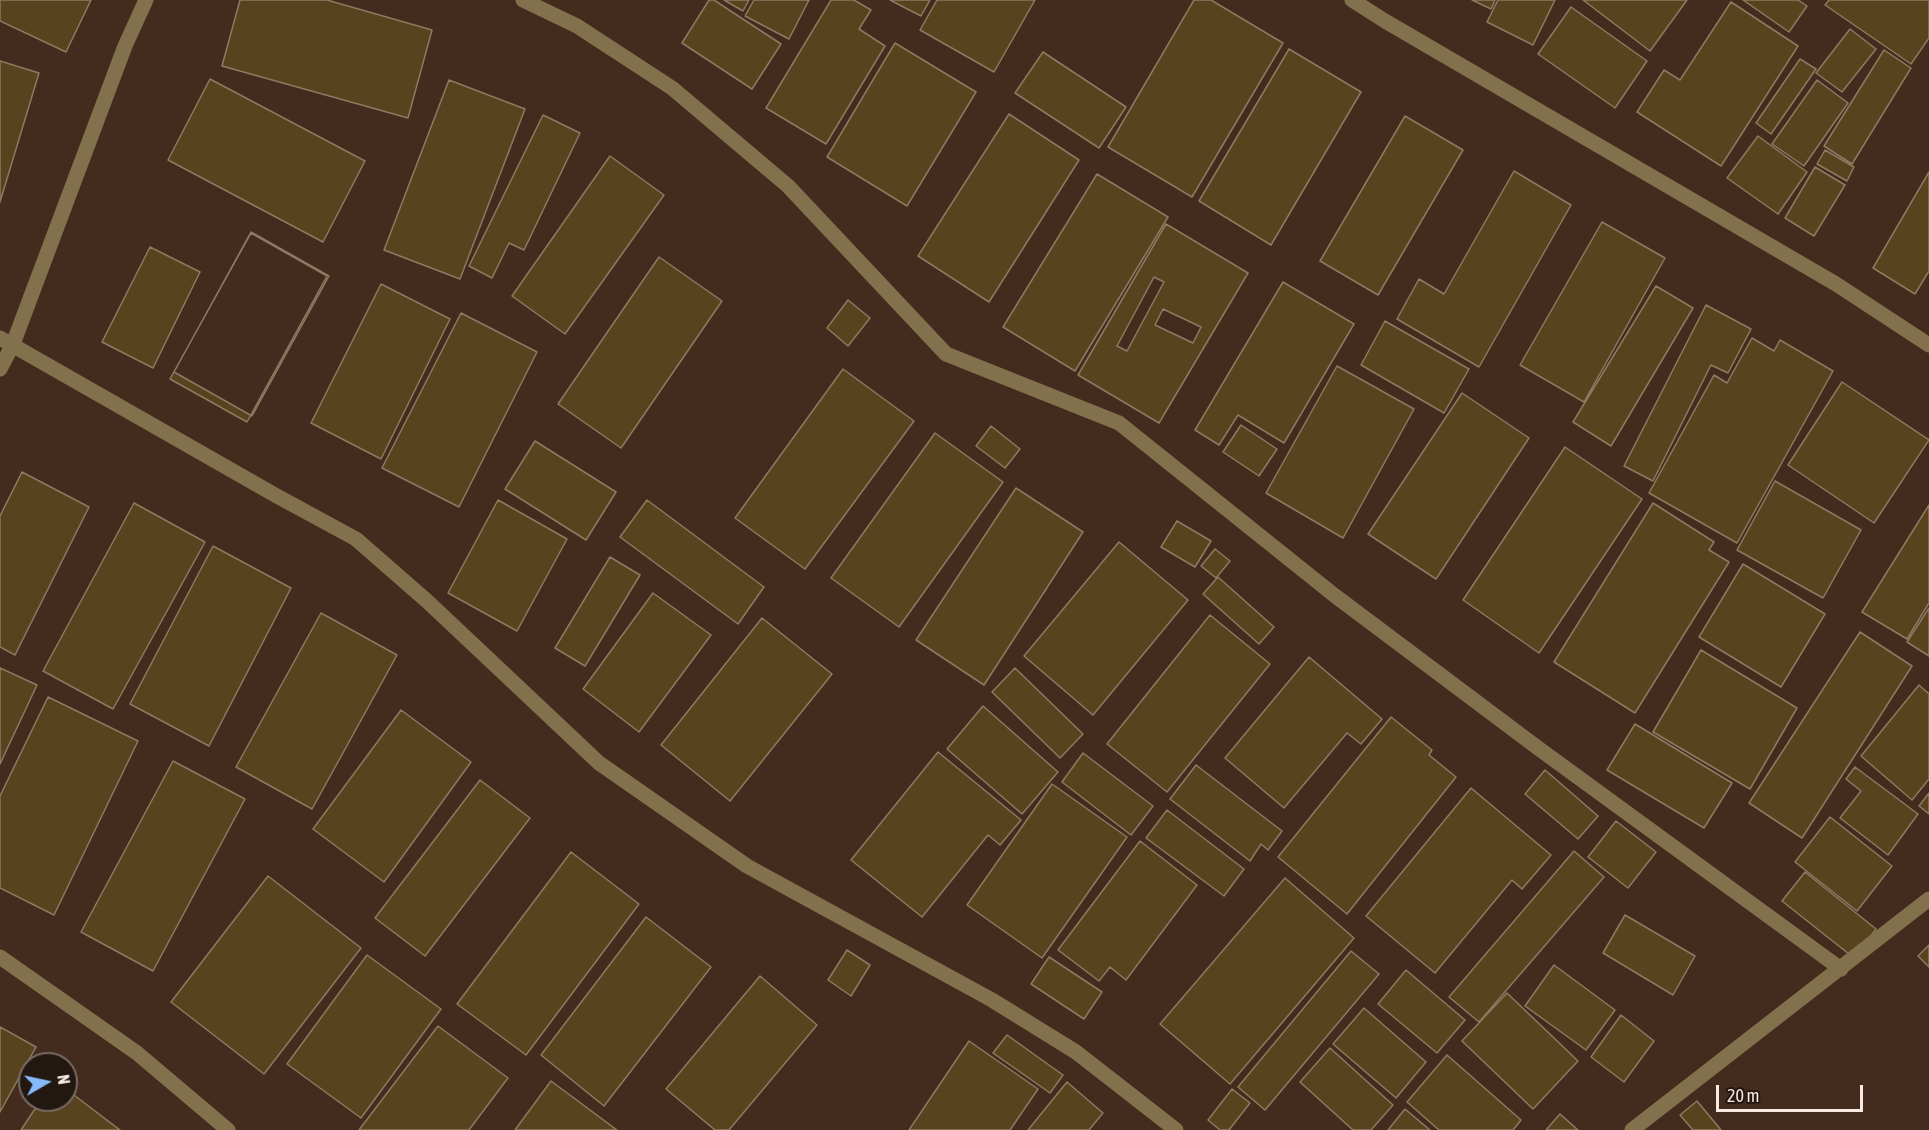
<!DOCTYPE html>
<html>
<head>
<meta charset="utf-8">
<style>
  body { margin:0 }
  #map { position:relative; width:1929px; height:1130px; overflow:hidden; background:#432b1d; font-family:"Asap Condensed",sans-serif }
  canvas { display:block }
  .north { position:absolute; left:18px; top:1052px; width:60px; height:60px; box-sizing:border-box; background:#221711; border:2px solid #786b64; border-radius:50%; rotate:81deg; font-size:16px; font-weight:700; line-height:24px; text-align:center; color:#f9e9e0 }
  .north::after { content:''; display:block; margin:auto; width:21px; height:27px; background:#85bbfb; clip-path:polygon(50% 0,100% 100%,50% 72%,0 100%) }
  .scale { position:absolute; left:1716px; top:1085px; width:147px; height:27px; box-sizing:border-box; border:3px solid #f9e9e0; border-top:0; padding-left:8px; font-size:18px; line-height:21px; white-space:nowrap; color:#f9e9e0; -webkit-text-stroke:4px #221711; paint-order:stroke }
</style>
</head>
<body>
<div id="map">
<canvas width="1929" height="1130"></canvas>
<div class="north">N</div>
<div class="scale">20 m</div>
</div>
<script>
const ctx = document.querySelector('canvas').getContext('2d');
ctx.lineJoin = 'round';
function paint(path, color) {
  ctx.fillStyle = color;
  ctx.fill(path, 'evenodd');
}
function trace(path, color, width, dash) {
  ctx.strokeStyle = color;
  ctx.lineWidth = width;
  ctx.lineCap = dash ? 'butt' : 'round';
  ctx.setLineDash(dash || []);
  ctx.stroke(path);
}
const building = new Path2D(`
  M0,0H91L66,52L0,21Z
  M240,0H327L432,30L408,118L222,66Z
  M709,0H714L781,44L752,89L682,43Z
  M724,0H749L743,11Z
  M754,0H809L789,39L745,16Z
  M831,0H854L871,10L859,29L885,46L826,144L766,108Z
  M890,0H930L921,16Z
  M937,0H1035L994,72L920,30Z
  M1194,0H1211L1283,43L1192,197L1108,147Z
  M1472,0H1495L1491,9Z
  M1498,0H1555L1533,45L1487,22Z
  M1583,0H1687L1650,51Z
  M1743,0H1798L1807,6L1789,32Z
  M1829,0H1929V38L1911,64L1825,5Z
  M1731,2L1798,46L1721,166L1637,112L1664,70L1680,80Z
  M1571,7L1647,61L1615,108L1538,54Z
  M1850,29L1876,49L1842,92L1816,73Z
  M895,43L976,92L907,206L827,157Z
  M1289,49L1361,92L1271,245L1199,201Z
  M1884,50L1911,68L1852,164L1824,146Z
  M1043,52L1126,107L1099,148L1015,93Z
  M1800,59L1816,69L1771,134L1756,123Z
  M0,61L39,73L0,202Z
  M210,79L365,161L323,242L168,160Z
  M449,80L525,109L460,279L384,250Z
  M1817,80L1848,103L1804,166L1772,144Z
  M1009,114L1079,160L989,302L918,256Z
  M543,115L580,133L524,250L509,243L492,278L469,266Z
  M1405,116L1463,150L1378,295L1320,261Z
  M1758,136L1807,172L1778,214L1727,178Z
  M1825,150L1854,167L1847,181L1817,164Z
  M610,156L664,195L565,334L512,296Z
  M1815,167L1845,185L1814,236L1785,218Z
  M1514,171L1571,205L1479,367L1397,319L1419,279L1444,294Z
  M1929,172V271L1915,294L1873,268Z
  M1097,174L1168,217L1075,371L1003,327Z
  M1602,222L1665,258L1584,402L1520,365Z
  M1166,224L1248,273L1159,423L1078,375ZM1154,277L1164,282L1127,351L1117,346ZM1163,309L1201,327L1193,343L1155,325Z
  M251,232L329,276L252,416L174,372Z
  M251,233L327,276L247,422L170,379Z
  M150,247L200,272L153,368L102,342Z
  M659,257L722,301L621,448L558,404Z
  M1283,282L1354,324L1284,443L1238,415L1219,445L1195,430Z
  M381,284L450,319L381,459L311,423Z
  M1656,286L1693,308L1611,446L1573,422Z
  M848,300L870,318L848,346L827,328Z
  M1706,305L1751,329L1728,373L1711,365L1653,481L1624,466Z
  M461,313L537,352L459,507L382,468Z
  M1385,321L1469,369L1444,413L1361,365Z
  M1752,338L1774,351L1780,340L1833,371L1737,543L1649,493L1714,375L1727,383Z
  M1337,366L1414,409L1343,538L1266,493Z
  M843,369L914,421L805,569L735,518Z
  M1842,382L1929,440L1874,523L1788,465Z
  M1462,393L1529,438L1436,579L1368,534Z
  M1241,425L1277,449L1259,476L1223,452Z
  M991,426L1020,449L1005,468L976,446Z
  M935,433L1003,482L899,627L831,578Z
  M535,441L616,492L586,540L505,489Z
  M1565,447L1642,499L1539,653L1463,600Z
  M22,472L89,507L15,655L0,647V516Z
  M1775,481L1861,530L1823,598L1737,550Z
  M1016,488L1083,532L984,685L916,640Z
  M498,500L567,539L517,631L448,593Z
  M647,500L764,587L738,624L620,537Z
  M134,503L205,542L113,709L43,671Z
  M1653,503L1714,542L1709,550L1729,562L1635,713L1554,662Z
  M1929,505V603L1907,639L1862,612Z
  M1177,521L1211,541L1195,567L1161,547Z
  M1119,542L1188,600L1093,715L1024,656Z
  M213,546L291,588L209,746L130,704Z
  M1215,549L1230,561L1216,578L1201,566Z
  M610,557L640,575L585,666L555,648Z
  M1743,564L1825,614L1781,687L1699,637Z
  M1218,577L1274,627L1259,644L1203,594Z
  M653,593L711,635L639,732L583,689Z
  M1929,608V656L1907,642Z
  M321,613L397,655L312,809L236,767Z
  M1210,615L1270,664L1167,792L1107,744Z
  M762,618L832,674L730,801L661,745Z
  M1860,632L1912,666L1802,838L1749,803Z
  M1701,650L1797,708L1750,789L1653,732Z
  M1309,657L1382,719L1361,744L1347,733L1284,808L1225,758Z
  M0,668L37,685L0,764Z
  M1015,668L1083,734L1060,758L992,692Z
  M1919,685L1929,694V779L1912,800L1861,756Z
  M48,697L138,741L54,915L0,888V796Z
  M983,706L1058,772L1022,814L947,749Z
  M401,710L471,762L384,882L313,829Z
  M1391,717L1432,750L1429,755L1456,777L1347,914L1278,857Z
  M1635,724L1732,783L1704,828L1607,770Z
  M938,752L1021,820L1000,845L988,835L922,917L851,860Z
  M1083,753L1153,806L1131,835L1062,782Z
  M173,761L245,799L153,971L81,932Z
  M1196,765L1282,831L1268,850L1261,844L1250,861L1170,799Z
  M1855,767L1918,814L1888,855L1840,818L1861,791L1846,779Z
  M1545,770L1598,816L1578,839L1525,794Z
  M480,780L530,818L425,956L375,918Z
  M1052,784L1127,837L1042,958L967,905Z
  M1471,788L1551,855L1522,889L1512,880L1435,973L1366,916Z
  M1929,793V814L1919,806Z
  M1167,810L1244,869L1224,896L1146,838Z
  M1830,817L1892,866L1857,911L1795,862Z
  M1616,821L1656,852L1628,888L1588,857Z
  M1140,841L1197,885L1126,980L1110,967L1099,981L1058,950Z
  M1574,851L1604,877L1479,1022L1449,997Z
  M571,852L639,904L526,1055L457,1004Z
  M1805,872L1876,929L1854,958L1782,901Z
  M268,876L361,948L264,1074L171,1002Z
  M1285,878L1354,938L1230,1084L1160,1024Z
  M1625,915L1695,956L1673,995L1603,953Z
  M646,917L711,967L604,1106L541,1055Z
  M1929,945V967L1918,956Z
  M847,950L870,965L851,996L828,980Z
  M1351,951L1379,974L1265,1110L1238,1087Z
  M367,955L441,1009L361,1118L287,1064Z
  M1049,957L1102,992L1084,1019L1031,984Z
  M1554,965L1615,1010L1586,1050L1525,1006Z
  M1406,970L1465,1020L1437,1053L1378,1004Z
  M760,976L817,1025L729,1130H715L666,1089Z
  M1507,993L1578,1061L1533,1109L1462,1041Z
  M1364,1008L1426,1062L1396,1098L1333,1044Z
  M1621,1015L1654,1041L1624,1082L1591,1057Z
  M438,1026L508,1078L469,1130H359Z
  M0,1027L36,1047L0,1112Z
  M1007,1035L1063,1075L1050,1093L993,1053Z
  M969,1041L1038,1089L1010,1130H909Z
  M1330,1048L1393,1105L1371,1130H1353L1300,1082Z
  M1447,1055L1521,1120L1513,1130H1439L1407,1102Z
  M551,1081L617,1130H515Z
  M1067,1082L1103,1113L1089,1130H1028Z
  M66,1089L120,1130H21L41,1100H66Z
  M1232,1089L1250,1103L1229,1130H1220L1208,1120Z
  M1697,1101L1721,1130H1693L1680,1115Z
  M1405,1109L1430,1130H1388Z
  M1560,1114L1578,1130H1546Z`);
const minor = new Path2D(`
  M523,0L577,26L672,88L788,186L946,354L1119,423L1334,595L1538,748L1841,969
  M1352,0L1385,21L1836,284L1929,345
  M0,338L275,495L356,539L427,601L599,763L747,866L992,1000L1076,1052L1176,1130
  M0,369L13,344L125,46L146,0
  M0,957L137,1053L228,1130
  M1632,1130L1929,899`);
paint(building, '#59431e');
trace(building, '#8c7b62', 1.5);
trace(minor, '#83714e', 15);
</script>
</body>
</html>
